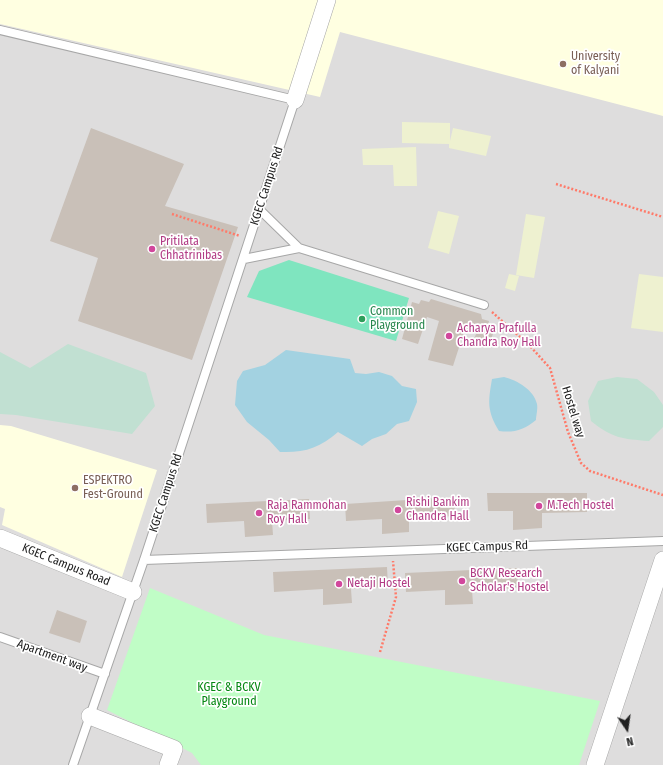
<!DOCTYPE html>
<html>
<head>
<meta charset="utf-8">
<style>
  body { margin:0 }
  #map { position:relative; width:663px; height:765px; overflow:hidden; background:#f1ede6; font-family:"Fira Sans Condensed",sans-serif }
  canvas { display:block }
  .north { position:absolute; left:607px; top:709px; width:40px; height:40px; -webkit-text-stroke:3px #fff; paint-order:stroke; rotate:167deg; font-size:11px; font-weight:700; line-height:16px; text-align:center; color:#202020 }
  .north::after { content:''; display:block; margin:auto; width:14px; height:18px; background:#202020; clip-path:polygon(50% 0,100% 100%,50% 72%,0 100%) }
</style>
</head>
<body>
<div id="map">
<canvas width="663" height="765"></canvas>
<div class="north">N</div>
</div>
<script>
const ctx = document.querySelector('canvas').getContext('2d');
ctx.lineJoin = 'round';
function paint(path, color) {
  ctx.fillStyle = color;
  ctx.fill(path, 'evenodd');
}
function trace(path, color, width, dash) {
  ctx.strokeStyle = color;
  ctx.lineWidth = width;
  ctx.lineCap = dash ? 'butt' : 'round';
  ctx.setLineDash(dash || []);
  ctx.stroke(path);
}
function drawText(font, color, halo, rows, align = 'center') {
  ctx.font = font + ' "Fira Sans Condensed",sans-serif';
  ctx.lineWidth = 3.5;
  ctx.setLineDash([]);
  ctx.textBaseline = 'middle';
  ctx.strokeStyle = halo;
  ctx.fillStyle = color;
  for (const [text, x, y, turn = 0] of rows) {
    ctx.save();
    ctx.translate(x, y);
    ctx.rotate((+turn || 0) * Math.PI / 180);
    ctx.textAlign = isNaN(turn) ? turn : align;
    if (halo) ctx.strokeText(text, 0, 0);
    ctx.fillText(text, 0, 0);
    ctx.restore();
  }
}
const residential = new Path2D(`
  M0,0H663V765H0Z`);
const education = new Path2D(`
  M0,0H663V116L340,32L320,97L0,24Z
  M0,425L11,426L157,470L122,577L2,525L5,509L0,507Z`);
const farmland = new Path2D(`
  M402,122L450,123V141L453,128L491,136L486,156L449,148V144L402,143Z
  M416,147L417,186H394L393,165H363L362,149Z
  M438,211L459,216L449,254L428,248Z
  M526,214L545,217L534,278L516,275Z
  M509,274L519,276L515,291L505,288Z
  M639,274L663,277V332L631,328Z`);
const wetland = new Path2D(`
  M68,344L146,373L155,406L132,434L16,415L0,414V352L30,368Z
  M617,377L637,379L654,392L663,405V427L649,441C622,439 612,438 591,421L588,401L598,381Z`);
const park = new Path2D(`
  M150,588L264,635L600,701L579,765H201L192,753L107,710Z`);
const pitch = new Path2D(`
  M289,260L409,298L396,341L247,297L259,271Z`);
const water = new Path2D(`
  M286,350L350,359L355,373L366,374L379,372L392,376L402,386L416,389L417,402L409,421L397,424L386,434L372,439L362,446L338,432C320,448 304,453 280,452L269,440L247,422L235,405L237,381L243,371L265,365Z
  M504,377C517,380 534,390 537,404C538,409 536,416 536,420C524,430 514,433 499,431C487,411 488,402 492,379Z`);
const building = new Path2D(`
  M91,128L184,164L165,206L238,227L192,360L78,321L98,258L50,241Z
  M431,299L481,314L482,319L489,321L488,325L495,328L489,345L473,341L477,332L465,329L453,366L428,360L439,321L427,317L418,344L402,339L412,302L419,304L421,300L429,302Z
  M487,493H587V512L542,513V528L513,530V511H488Z
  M454,497L455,516L409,519V532L382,534V519L346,521L345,504Z
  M309,499L310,519L272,521L273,535L245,537L244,521L207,523L206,504Z
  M387,567L388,587L351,589L352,603L323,605V589L274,592L273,572Z
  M517,568L518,588L472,590L473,604L445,605V590L406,592L405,573Z
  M57,610L87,621L80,643L49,633Z`);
const path = new Path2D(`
  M556,184L663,217
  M172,214L240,236
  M492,312L529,345L550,368L568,432L581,463L590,471L663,495
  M380,652L396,597L393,561`);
const service = new Path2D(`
  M0,30L295,100L144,560L73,765
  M259,209L299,248L484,305
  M244,259L299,248
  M144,560L663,541
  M0,637L105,674`);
const minor = new Path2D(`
  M295,100L327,0
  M0,538L133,592
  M90,716L174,749L168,765
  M595,765L663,560`);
const markers = [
  [563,64,4,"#8d6e63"],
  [152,249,4,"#d1479c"],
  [362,319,4,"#2e9e5b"],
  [449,336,4,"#d1479c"],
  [75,488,4,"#8d6e63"],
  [539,506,4,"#d1479c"],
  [398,510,4,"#d1479c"],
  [259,513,4,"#d1479c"],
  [462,581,4,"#d1479c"],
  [339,584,4,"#d1479c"]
];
const educationNames = [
  ["University",571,57],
  ["of Kalyani",571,71],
  ["ESPEKTRO",83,481],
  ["Fest-Ground",83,495]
];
const streetNames = [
  ["KGEC Campus Rd",267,186,-72],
  ["Hostel way",573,412,73],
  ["KGEC Campus Rd",166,493,-72],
  ["KGEC Campus Rd",487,547,-2],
  ["KGEC Campus Road",66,565,22],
  ["Apartment way",52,656,20]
];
const hotelNames = [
  ["Pritilata",160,242],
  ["Chhatrinibas",160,256],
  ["Acharya Prafulla",457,329],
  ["Chandra Roy Hall",457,343],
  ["Rishi Bankim",406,503],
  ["Chandra Hall",406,517],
  ["Raja Rammohan",267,506],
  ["Roy Hall",267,520],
  ["M.Tech Hostel",547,506],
  ["BCKV Research",470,574],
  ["Scholar's Hostel",470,588],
  ["Netaji Hostel",347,584]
];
const leisureNames = [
  ["Common",370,312],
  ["Playground",370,326]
];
const parkNames = [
  ["KGEC & BCKV",229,688],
  ["Playground",229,702]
];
paint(residential, '#dedddd');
paint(education, '#ffffe1');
paint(farmland, '#eef1d0');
paint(wetland, '#c1e0d2');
paint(park, '#c0fdc6');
paint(pitch, '#7fe5bf');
paint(water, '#a3d2e1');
paint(building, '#c9c0b8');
trace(service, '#a7a7a7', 10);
trace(minor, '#a7a7a7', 18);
trace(path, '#ff7a69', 2.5, [2, 2]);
trace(service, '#fff', 8);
trace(minor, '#fff', 17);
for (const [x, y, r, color] of markers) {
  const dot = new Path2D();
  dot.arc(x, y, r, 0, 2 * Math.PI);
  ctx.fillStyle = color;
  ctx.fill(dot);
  trace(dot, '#fff', 1.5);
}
drawText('12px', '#785e54', '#fff', educationNames, 'left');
drawText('12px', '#202020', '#fff', streetNames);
drawText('12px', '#b23c85', '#fff', hotelNames, 'left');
drawText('12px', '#27864d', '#fff', leisureNames, 'left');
drawText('12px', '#048711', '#fff', parkNames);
</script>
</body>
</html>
